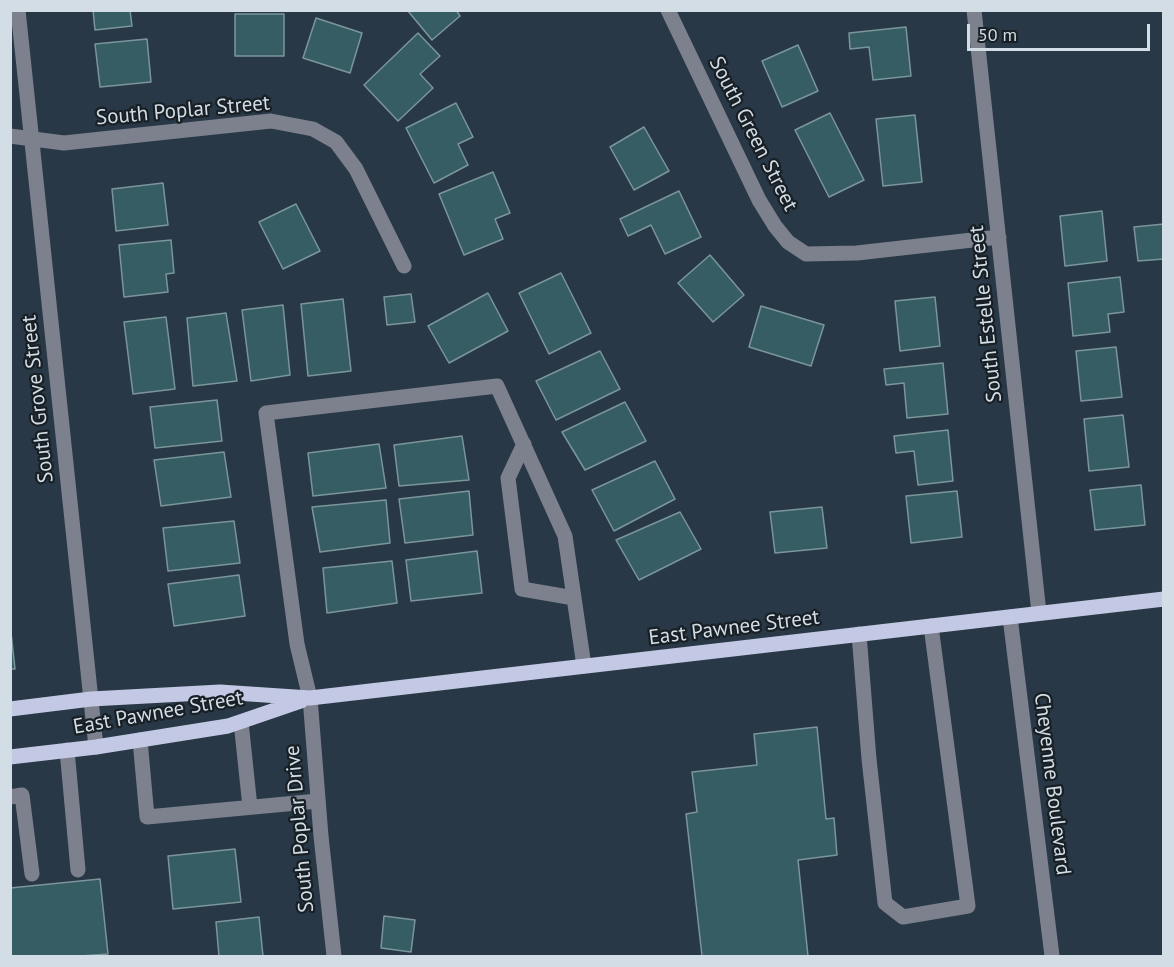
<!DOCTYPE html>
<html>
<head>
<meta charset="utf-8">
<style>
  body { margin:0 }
  #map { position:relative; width:1174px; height:967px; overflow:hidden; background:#283846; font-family:"PT Sans",sans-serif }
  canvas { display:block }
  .frame { position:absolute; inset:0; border:12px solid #d3dde5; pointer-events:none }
  .scale { position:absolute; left:967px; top:24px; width:183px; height:27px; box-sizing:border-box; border:3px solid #d3dde5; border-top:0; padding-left:8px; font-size:18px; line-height:21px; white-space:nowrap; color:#d3dde5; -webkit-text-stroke:4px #181f25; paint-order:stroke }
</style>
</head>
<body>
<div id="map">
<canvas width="1174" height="967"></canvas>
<div class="frame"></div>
<div class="scale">50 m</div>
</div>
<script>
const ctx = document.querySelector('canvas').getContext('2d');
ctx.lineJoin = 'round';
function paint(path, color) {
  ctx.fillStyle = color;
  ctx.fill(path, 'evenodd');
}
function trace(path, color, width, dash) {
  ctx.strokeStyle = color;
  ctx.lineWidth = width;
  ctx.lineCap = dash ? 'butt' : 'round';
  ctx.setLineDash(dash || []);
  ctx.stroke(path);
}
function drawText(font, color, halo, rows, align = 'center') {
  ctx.font = font + ' "PT Sans",sans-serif';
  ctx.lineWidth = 4.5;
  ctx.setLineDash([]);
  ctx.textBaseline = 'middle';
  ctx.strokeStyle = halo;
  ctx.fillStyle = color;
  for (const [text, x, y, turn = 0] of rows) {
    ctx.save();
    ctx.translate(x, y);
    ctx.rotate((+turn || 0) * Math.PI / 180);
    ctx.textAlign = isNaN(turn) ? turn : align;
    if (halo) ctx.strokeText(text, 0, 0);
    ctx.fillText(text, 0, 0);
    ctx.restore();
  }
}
const building = new Path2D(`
  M93,10H130L132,26L95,30Z
  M456,10L460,16L432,40L408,11Z
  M235,14H284V56H235Z
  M316,18L362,33L350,73L303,58Z
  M906,27L911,76L873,80L869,47L850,49L849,33Z
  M418,33L440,56L420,74L433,88L398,121L364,85Z
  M147,39L151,82L100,87L95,44Z
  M798,45L818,91L782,107L762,61Z
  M456,103L473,137L458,144L468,165L434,183L406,128Z
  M830,113L864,180L829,197L795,130Z
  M915,115L922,182L883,186L876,119Z
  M644,127L669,171L634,190L610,147Z
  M493,172L510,213L495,219L503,239L464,255L439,194Z
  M163,183L168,225L116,231L112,189Z
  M679,191L701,237L665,254L651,225L628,236L620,219Z
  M296,204L320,251L283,269L259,222Z
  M1102,211L1107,261L1065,266L1060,216Z
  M1164,224V259L1138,261L1134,227Z
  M171,240L174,273L166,274L168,292L124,297L119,245Z
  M710,255L744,295L713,322L678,283Z
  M561,273L591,333L549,354L519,293Z
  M1120,277L1124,312L1108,314L1110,332L1073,336L1068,283Z
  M488,293L508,331L449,363L428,326Z
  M411,294L415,322L387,325L384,297Z
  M935,297L940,346L900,351L895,301Z
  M343,299L351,371L308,376L301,304Z
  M283,305L290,375L251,381L242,310Z
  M761,306L824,325L811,366L749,347Z
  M226,313L237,381L193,386L187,318Z
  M166,317L175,389L133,394L124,322Z
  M1116,347L1122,397L1081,401L1076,351Z
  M600,351L620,389L556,420L536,381Z
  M943,363L948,414L907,418L904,383L886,385L884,369Z
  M217,400L222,441L155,448L150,407Z
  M625,402L646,441L585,470L562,432Z
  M1123,415L1129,467L1089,471L1084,419Z
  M948,430L953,481L918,485L914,451L896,453L894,436Z
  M462,436L469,480L399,486L394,445Z
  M379,444L386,488L313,496L308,453Z
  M224,452L231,497L161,506L154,460Z
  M655,461L675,499L614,531L592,490Z
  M1141,485L1145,525L1095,530L1090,490Z
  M469,491L473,535L405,543L399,499Z
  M957,491L962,537L911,543L906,496Z
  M386,500L390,543L320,552L312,507Z
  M822,507L827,548L775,553L770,512Z
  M680,512L701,549L639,580L616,540Z
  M234,521L240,563L168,571L163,528Z
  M477,551L482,593L411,601L406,560Z
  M392,561L397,603L327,613L323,568Z
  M239,575L245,616L174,626L168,584Z
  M10,623L15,669H10Z
  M817,727L826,819L834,818L837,855L798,860L808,956H702L686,814L697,812L692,772L757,765L754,734Z
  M235,849L241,902L173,909L168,856Z
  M100,879L108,954L81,956H10V888Z
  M384,916L415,920L411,952L381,948Z
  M259,917L263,956H219L216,922Z`);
const minor = new Path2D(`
  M18,10L96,747
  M668,10L759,200L775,226L788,242L806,254L857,253L999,237
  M974,10L1039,613
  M10,136L64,143L271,121L313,129L336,142L356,169L404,266
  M524,444L508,478L522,589L574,598
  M1010,617L1052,956
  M859,634L869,759L885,903L903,917L968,906L931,626
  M241,722L250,807
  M140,740L147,817L318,801
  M67,750L78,870
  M10,797L22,795L32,874
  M334,956L321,836L310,698L297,644L266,413L497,386L565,536L584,666`);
const major = new Path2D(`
  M10,709L91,699L220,692L310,698L1164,599
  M10,757L96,747L228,726L301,701`);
const streetNames = [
  ["South Poplar Street",183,111,-5],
  ["South Green Street",753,134,63],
  ["South Estelle Street",986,314,-96],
  ["South Grove Street",38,399,-96],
  ["East Pawnee Street",734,628,-7],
  ["East Pawnee Street",158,713,-10],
  ["Cheyenne Boulevard",1052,784,83],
  ["South Poplar Drive",300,829,-95]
];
paint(building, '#365d64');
trace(building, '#7b969b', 1.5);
trace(minor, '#7d808d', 15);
trace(major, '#c3c9e4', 15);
drawText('21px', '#d3dde5', '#181f25', streetNames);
</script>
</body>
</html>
